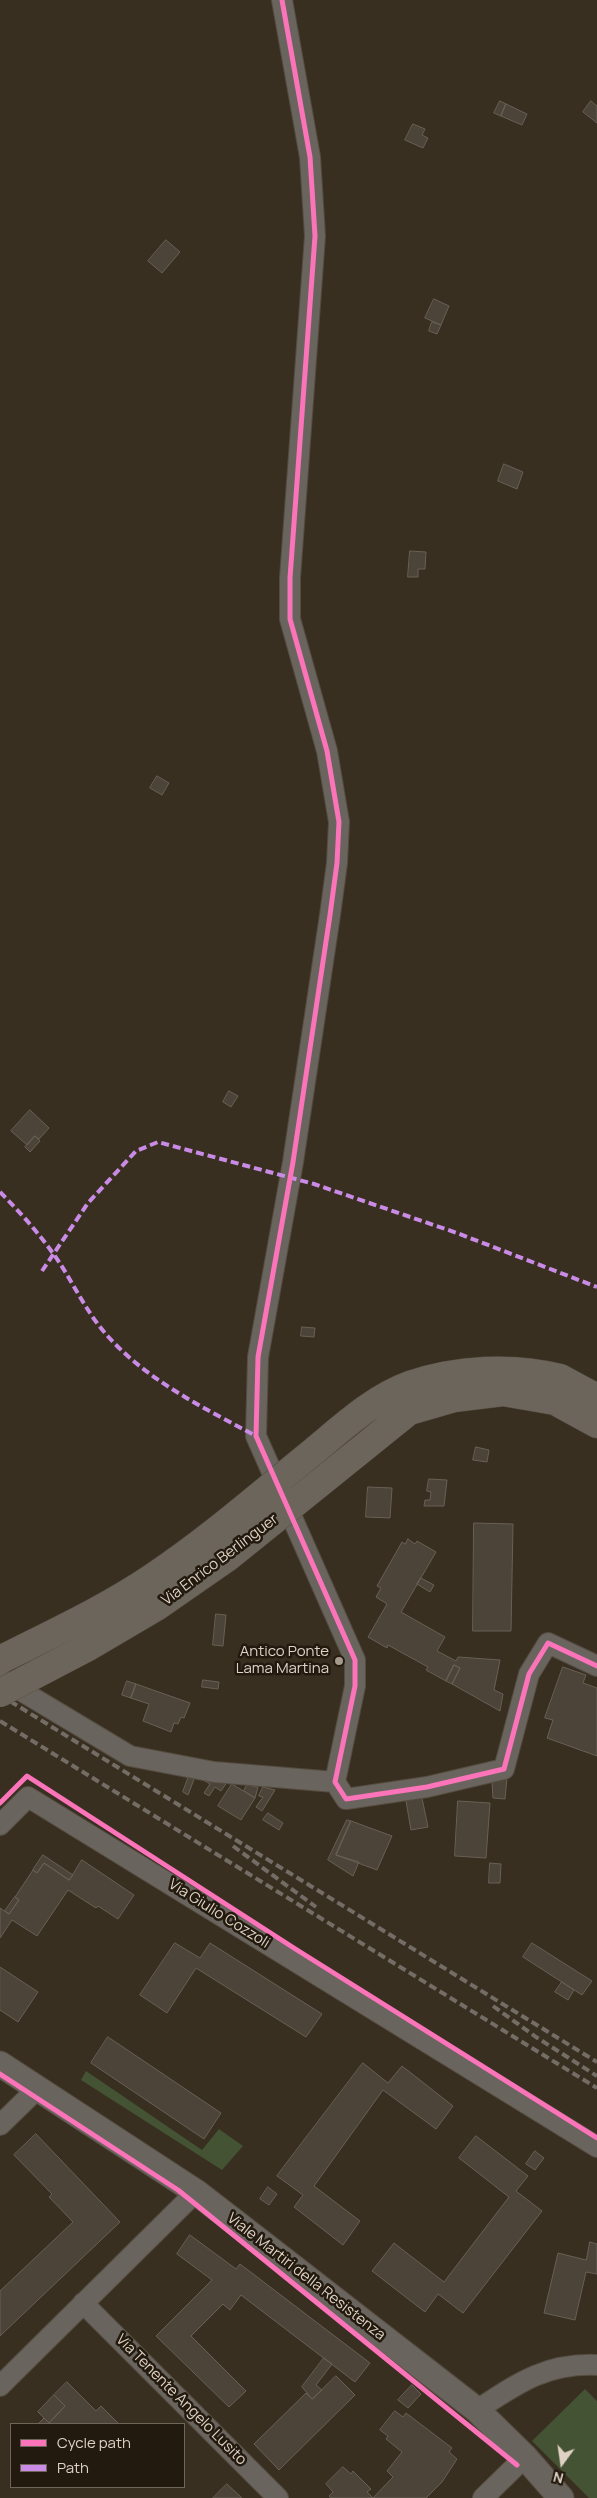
<!DOCTYPE html>
<html>
<head>
<meta charset="utf-8">
<style>
  body { margin:0 }
  #map { position:relative; width:597px; height:2498px; overflow:hidden; background:#392f21; font-family:Manrope,sans-serif }
  canvas { display:block }
  .legend { position:absolute; left:10px; top:2423px; width:175px; height:65px; box-sizing:border-box; background:#231a0f; border:1px solid #6e6457; margin:0; padding:6px 9px; list-style:none; font-size:15px; color:#dfd2c4 }
  .legend li { display:flex; align-items:center; gap:10px; height:25px }
  .legend b { width:25px; border:1px solid #6e6457 }
  .north { position:absolute; left:537px; top:2438px; width:50px; height:50px; -webkit-text-stroke:4px #231a0f; paint-order:stroke; rotate:194deg; font-size:14px; font-weight:700; line-height:20px; text-align:center; color:#dfd2c4 }
  .north::after { content:''; display:block; margin:auto; width:18px; height:22px; background:#dfd2c4; clip-path:polygon(50% 0,100% 100%,50% 72%,0 100%) }
</style>
</head>
<body>
<div id="map">
<canvas width="597" height="2498"></canvas>
<ul class="legend">
<li><b style="height:6px;background:#fb73b8"></b>Cycle path</li>
<li><b style="height:6px;background:#ca8be6"></b>Path</li>
</ul>
<div class="north">N</div>
</div>
<script>
const ctx = document.querySelector('canvas').getContext('2d');
ctx.lineJoin = 'round';
function paint(path, color) {
  ctx.fillStyle = color;
  ctx.fill(path, 'evenodd');
}
function trace(path, color, width, dash) {
  ctx.strokeStyle = color;
  ctx.lineWidth = width;
  ctx.lineCap = dash ? 'butt' : 'round';
  ctx.setLineDash(dash || []);
  ctx.stroke(path);
}
function drawText(font, color, halo, rows, align = 'center') {
  ctx.font = font + ' Manrope,sans-serif';
  ctx.lineWidth = 5;
  ctx.setLineDash([]);
  ctx.textBaseline = 'middle';
  ctx.strokeStyle = halo;
  ctx.fillStyle = color;
  for (const [text, x, y, turn = 0] of rows) {
    ctx.save();
    ctx.translate(x, y);
    ctx.rotate((+turn || 0) * Math.PI / 180);
    ctx.textAlign = isNaN(turn) ? turn : align;
    if (halo) ctx.strokeText(text, 0, 0);
    ctx.fillText(text, 0, 0);
    ctx.restore();
  }
}
const green = new Path2D(`
  M86,2071L202,2150L219,2129L243,2146L222,2170L81,2080Z
  M585,2389L597,2401V2498H589L532,2441Z`);
const building = new Path2D(`
  M500,101L506,104L501,116L494,113Z
  M591,101L597,106V123L583,112Z
  M506,104L527,114L522,125L501,116Z
  M413,124L425,129L422,135L428,138L423,148L405,140Z
  M166,240L180,252L162,273L148,261Z
  M434,299L449,306L441,325L425,318Z
  M432,322L441,325L437,334L429,331Z
  M504,464L523,472L517,489L498,481Z
  M410,551L426,552L425,569H418V577H408Z
  M157,776L169,783L162,795L150,788Z
  M229,1091L238,1096L231,1107L223,1102Z
  M30,1110L49,1128L39,1139L35,1136L27,1145L11,1131Z
  M35,1136L40,1141L30,1152L25,1147Z
  M302,1327L315,1328L314,1337L301,1336Z
  M476,1447L489,1450L487,1462L473,1460Z
  M429,1479L447,1480L444,1506H424L425,1500H430L431,1492L427,1491Z
  M368,1487L392,1488L390,1518L366,1517Z
  M474,1523L513,1524L511,1631H473Z
  M408,1539L415,1544L417,1541L436,1552L401,1612L445,1637L437,1651L456,1661L458,1657L500,1660L494,1690L503,1694L500,1711L452,1684L460,1668L454,1665L446,1681L426,1670L428,1667L388,1645L387,1648L368,1637L387,1604L376,1597L381,1588L377,1586L402,1542L405,1544Z
  M421,1578L434,1585L430,1592L417,1584Z
  M216,1614L226,1615L223,1646L213,1645Z
  M454,1665L460,1668L452,1684L446,1681Z
  M563,1667L586,1675L583,1683L597,1688V1756L547,1738L553,1720L545,1718Z
  M203,1680L219,1682L218,1689L202,1687Z
  M127,1681L136,1684L131,1698L122,1695Z
  M136,1684L190,1703L184,1718L181,1717L178,1724L174,1723L171,1732L143,1721L149,1704L131,1698Z
  M190,1773L196,1774L188,1795L183,1792Z
  M507,1778L505,1799L493,1798L492,1782Z
  M203,1780L228,1781L221,1791L215,1787L209,1796L204,1793L210,1784Z
  M232,1784L255,1798L241,1820L218,1806Z
  M247,1785L258,1787L255,1798L244,1791Z
  M263,1787L275,1790L262,1811L256,1807L263,1797L259,1796Z
  M422,1798L428,1827L411,1830L406,1801Z
  M458,1801L490,1803L486,1858L455,1856Z
  M268,1813L283,1823L279,1830L263,1820Z
  M347,1820L351,1821L336,1855L359,1862L353,1876L328,1860Z
  M351,1821L392,1836L377,1870L336,1855Z
  M43,1855L73,1875L69,1880L44,1863L37,1873L33,1870Z
  M82,1860L134,1895L118,1919L98,1906L96,1908L68,1890L37,1936L12,1920L0,1938V1908L9,1914L19,1900L15,1897L33,1870L37,1873L44,1863L69,1880Z
  M490,1863L501,1864L500,1883H489Z
  M15,1897L19,1900L9,1914L5,1911Z
  M175,1943L200,1958L210,1943L322,2014L306,2037L196,1968L167,2013L140,1995Z
  M532,1943L592,1981L582,1995L523,1957Z
  M0,1967L38,1992L18,2022L0,2010Z
  M562,1982L574,1990L568,2000L555,1992Z
  M108,2037L221,2113L204,2139L91,2063Z
  M363,2063L388,2083L402,2066L453,2106L436,2129L383,2090L314,2186L360,2221L343,2245L294,2207L303,2195L277,2176Z
  M36,2134L120,2222L0,2336V2291L73,2222L49,2197L52,2194L14,2155Z
  M476,2136L528,2176L516,2191L542,2211L463,2313L438,2294L425,2312L372,2271L394,2243L444,2282L509,2197L459,2158Z
  M535,2151L544,2158L535,2170L526,2164Z
  M268,2187L277,2194L269,2205L260,2199Z
  M190,2235L236,2269L240,2264L370,2363L355,2382L241,2295L230,2310L223,2304L191,2336L246,2391L229,2407L156,2336L212,2280L177,2254Z
  M590,2242L597,2244V2274L586,2272L575,2320L544,2313L558,2253L586,2260Z
  M324,2358L332,2364L316,2385L322,2390L312,2399L302,2387Z
  M336,2376L355,2395L279,2470L254,2444L306,2393L312,2399Z
  M67,2382L96,2411L101,2406L119,2424H38L44,2418L49,2423L65,2406L54,2395Z
  M412,2385L421,2394L408,2408L398,2400Z
  M54,2395L65,2406L49,2423L38,2412Z
  M395,2411L403,2417L406,2413L452,2448L449,2452L457,2459L442,2482L426,2498H373L393,2477L387,2471L402,2452L386,2439L388,2436L380,2430Z
  M343,2467L351,2474L353,2471L371,2489L367,2492L373,2498H331L329,2496L333,2492L326,2484Z
  M227,2484L242,2498H213Z`);
const minor = new Path2D(`
  M282,0L310,157L315,236L290,578V619L327,751L339,822L337,863L330,915L293,1162L258,1357L256,1436L355,1660V1686L335,1782L346,1799L427,1787L504,1769L529,1674L548,1643L597,1666
  M5,1681L130,1756L214,1772L335,1782
  M0,1825L28,1797L597,2147
  M0,2125L37,2089
  M83,2303L278,2498
  M0,2386L196,2192
  M477,2410C518,2383 546,2363 597,2365
  M483,2498L525,2457`);
const tertiary = new Path2D(`
  M0,2064L196,2192L240,2226L477,2410L525,2457L561,2498`);
const secondary = new Path2D(`
  M560,1378L597,1398
  M555,1401L597,1424`);
const rail = new Path2D(`
  M0,1695L597,2062
  M0,1721L597,2088
  M233,1846L316,1907
  M493,2006L536,2037L597,2076`);
const secondaryBridge = new Path2D(`
  M0,1660C51,1634 106,1609 153,1577C210,1539 261,1494 314,1451C343,1427 374,1398 410,1385C456,1369 513,1366 560,1378
  M0,1693L88,1647L156,1607L228,1557L409,1411L454,1398L503,1392L555,1401`);
const quiet = new Path2D(`
  M0,1192C22,1214 44,1239 61,1265C73,1284 83,1304 97,1323C136,1375 200,1406 256,1436
  M42,1271L88,1203L136,1151L158,1142L314,1184L457,1233L597,1287`);
const cycleway = new Path2D(`
  M282,0L310,157L315,236L290,578V619L327,751L339,822L337,863L330,915L293,1162L258,1357L256,1436L355,1660V1686L335,1782L346,1799L427,1787L504,1769L529,1674L548,1643L597,1666
  M0,1803L27,1776L297,1950L597,2138
  M0,2074L178,2190L517,2465`);
const markers = [
  [339,1661,5,"#a5998b"]
];
const streetNames = [
  ["Via Enrico Berlinguer",220,1560,-37],
  ["Via Giulio Cozzoli",219,1914,32],
  ["Viale Martiri della Resistenza",306,2277,38],
  ["Via Tenente Angelo Lusito",181,2400,45]
];
const poiNames = [
  ["Antico Ponte",329,1652],
  ["Lama Martina",329,1669]
];
paint(green, '#435333');
paint(building, '#4d4439');
trace(building, '#696055', 1);
trace(minor, '#554c40', 22);
trace(tertiary, '#554c40', 27);
trace(secondary, '#554c40', 29);
trace(minor, '#69645d', 20);
trace(tertiary, '#69645d', 25);
trace(secondary, '#6c655c', 28);
trace(rail, '#746d66', 4, [8, 4]);
trace(secondaryBridge, '#554c40', 29, []);
trace(secondaryBridge, '#6c655c', 28);
trace(quiet, '#ca8be6', 4, [8, 4]);
trace(cycleway, '#fb73b8', 5);
for (const [x, y, r, color] of markers) {
  const dot = new Path2D();
  dot.arc(x, y, r, 0, 2 * Math.PI);
  ctx.fillStyle = color;
  ctx.fill(dot);
  trace(dot, '#231a0f', 2);
}
drawText('15px', '#dfd2c4', '#231a0f', streetNames);
drawText('15px', '#dfd2c4', '#231a0f', poiNames, 'right');
</script>
</body>
</html>
